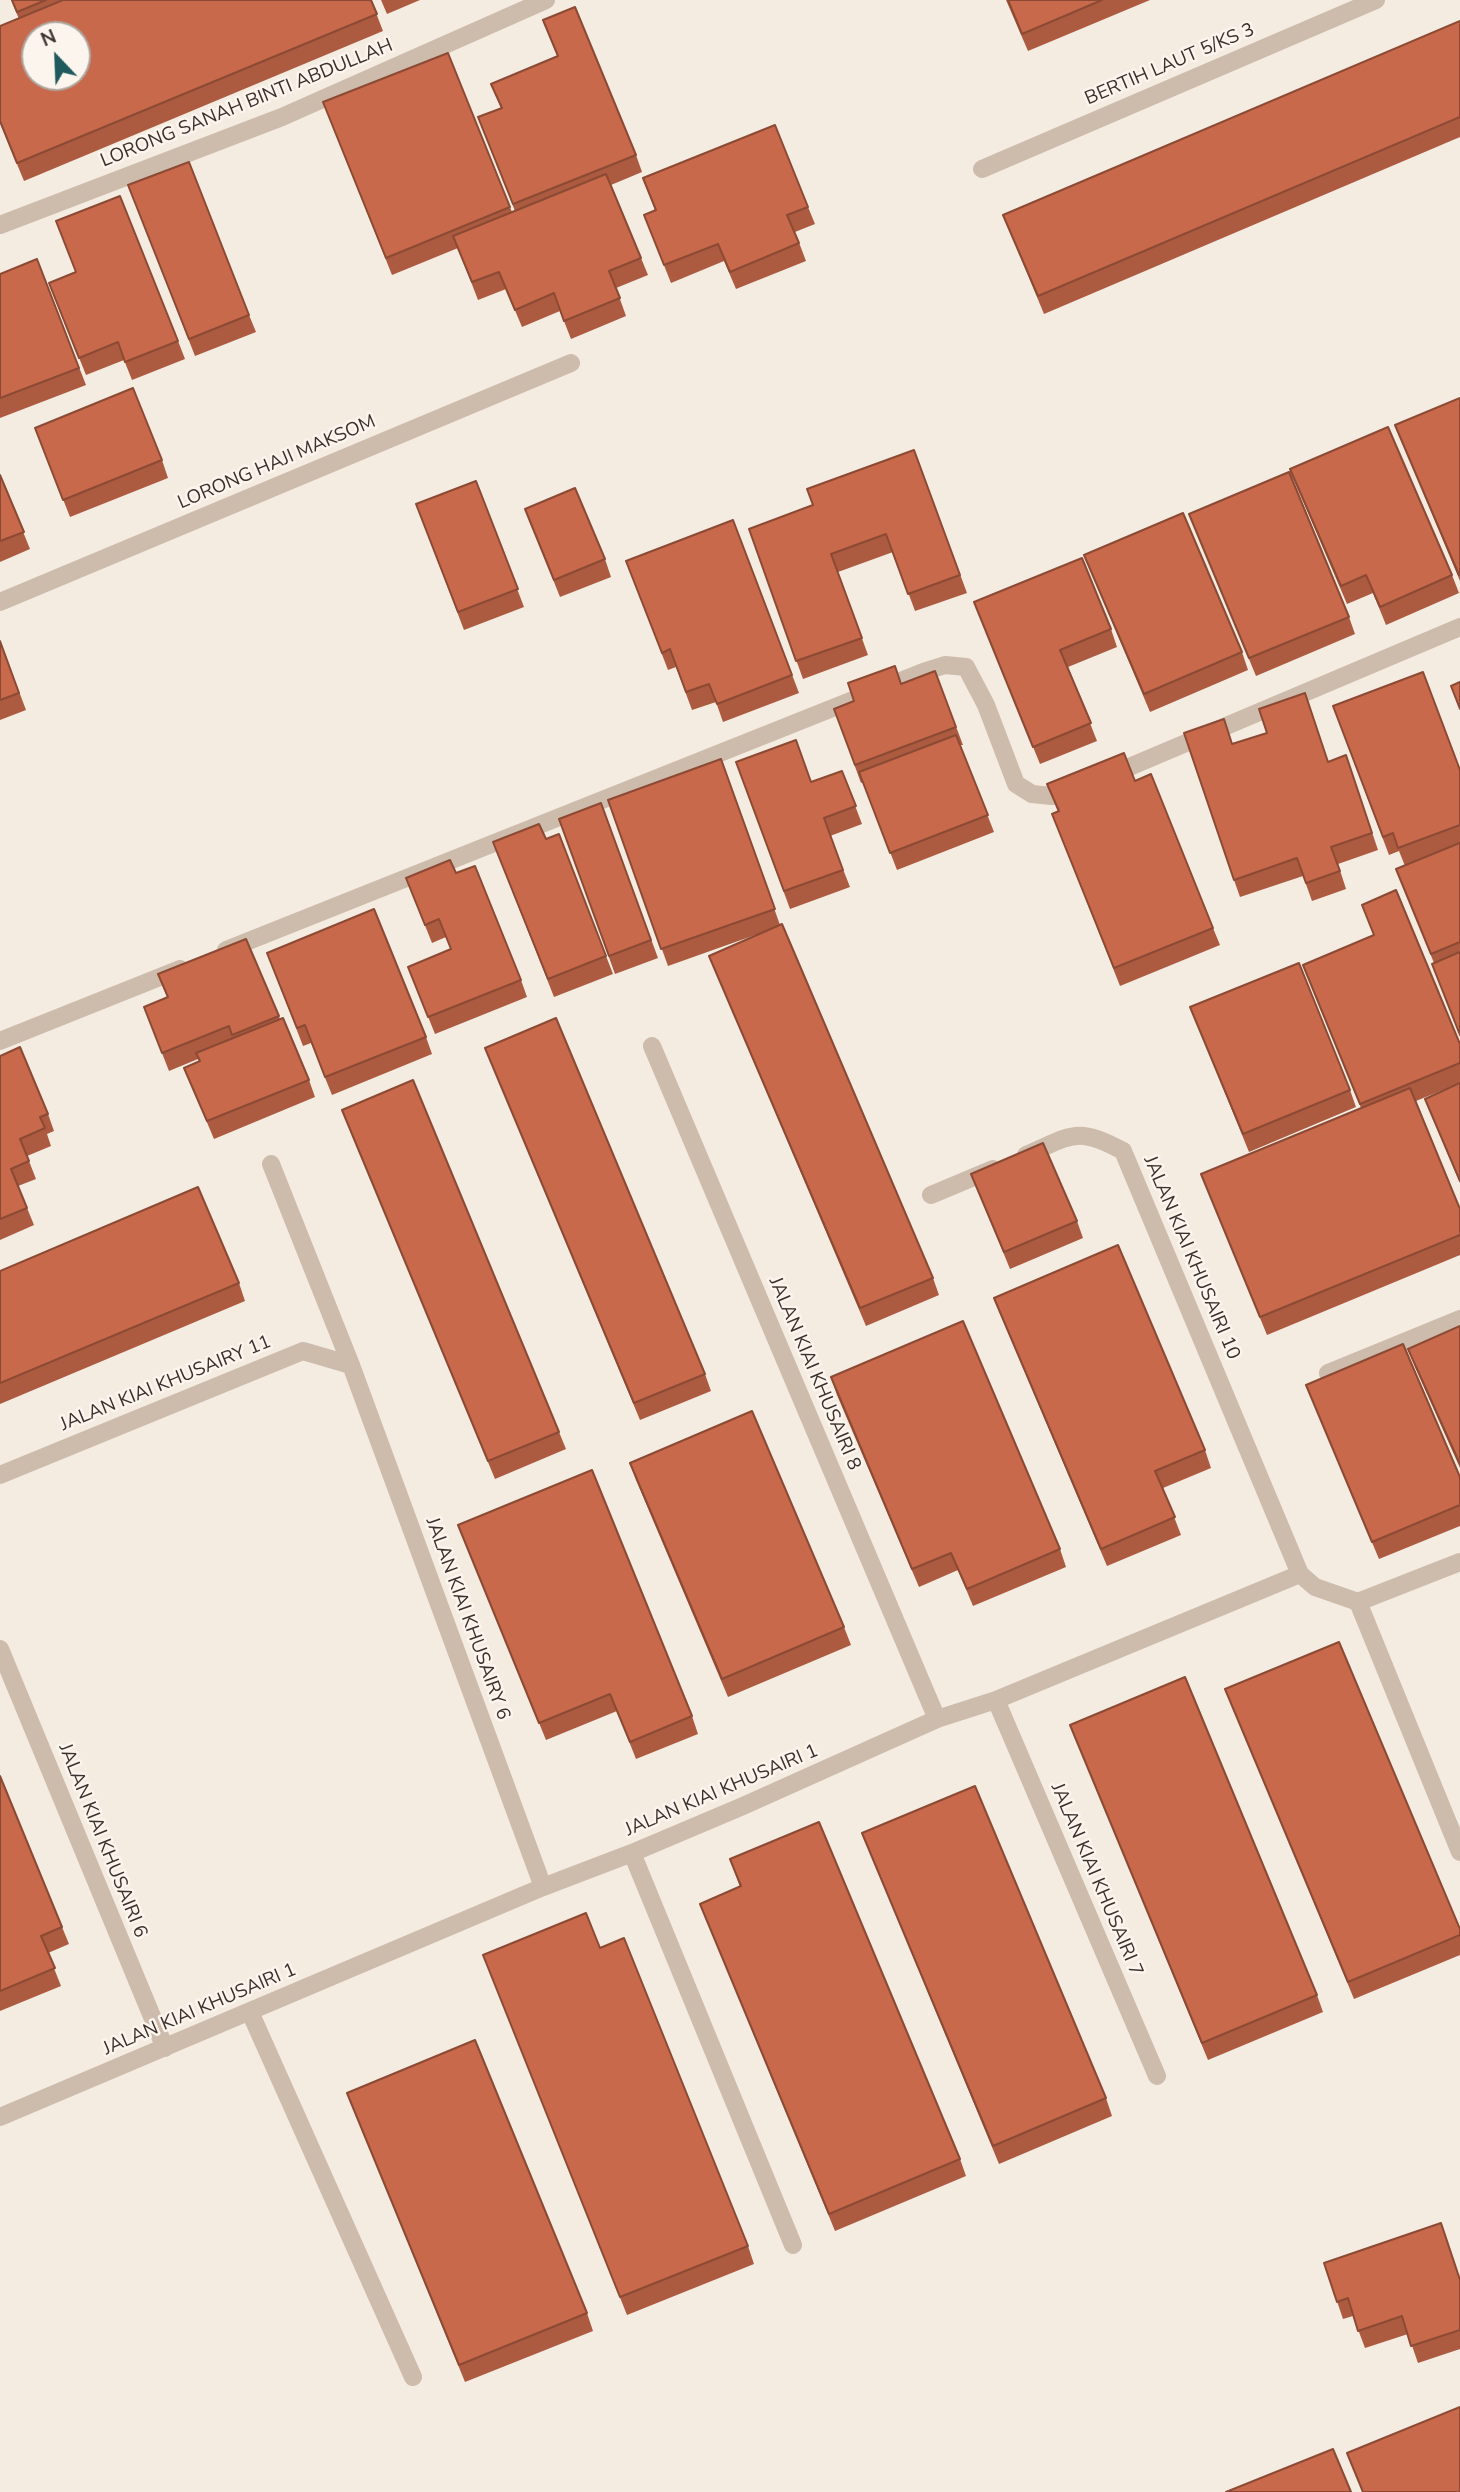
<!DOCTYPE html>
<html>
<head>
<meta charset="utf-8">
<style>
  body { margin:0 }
  #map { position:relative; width:1460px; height:2492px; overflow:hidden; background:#f4ebe1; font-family:"Nunito Sans",sans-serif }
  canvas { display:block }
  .north { position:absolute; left:21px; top:21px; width:70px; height:70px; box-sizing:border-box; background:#fbf5ee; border:2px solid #aea6a0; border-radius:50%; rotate:337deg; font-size:19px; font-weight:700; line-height:28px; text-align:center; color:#3b302b }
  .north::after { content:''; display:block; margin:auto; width:24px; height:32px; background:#1f5a5e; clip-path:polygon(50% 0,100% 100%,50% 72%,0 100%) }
</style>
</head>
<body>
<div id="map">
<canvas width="1460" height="2492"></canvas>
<div class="north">N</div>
</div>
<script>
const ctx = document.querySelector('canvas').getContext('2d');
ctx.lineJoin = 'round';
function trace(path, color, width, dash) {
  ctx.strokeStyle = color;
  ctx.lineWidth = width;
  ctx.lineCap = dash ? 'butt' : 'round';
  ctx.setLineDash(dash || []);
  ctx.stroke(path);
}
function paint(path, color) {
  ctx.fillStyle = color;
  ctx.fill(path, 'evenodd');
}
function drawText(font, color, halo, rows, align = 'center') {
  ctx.font = font + ' "Nunito Sans",sans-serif';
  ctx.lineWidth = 5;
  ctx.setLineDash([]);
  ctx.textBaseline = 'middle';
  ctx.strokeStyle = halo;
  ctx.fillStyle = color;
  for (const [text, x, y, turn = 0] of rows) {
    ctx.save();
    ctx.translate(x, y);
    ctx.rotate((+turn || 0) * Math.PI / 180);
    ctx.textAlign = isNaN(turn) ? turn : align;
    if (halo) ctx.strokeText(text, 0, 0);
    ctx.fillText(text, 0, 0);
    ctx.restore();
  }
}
const street = new Path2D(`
  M982,169L1376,0
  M0,225L282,117L546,0
  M0,602L571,363
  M1108,776L1460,627
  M226,950L923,672L945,665L966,667L986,705L1016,784L1032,794L1052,796L1073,790
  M0,1041L180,969
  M652,1046L937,1719
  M1026,1155C1071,1136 1076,1125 1123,1151L1300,1574
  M271,1164L351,1365L543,1887
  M931,1195L993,1169
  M1328,1373L1460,1319
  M0,1475L303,1351L351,1365
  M1358,1602L1460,1852
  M0,1649L165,2048
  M996,1700L1157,2076
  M632,1853L793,2245
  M250,2012L413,2377
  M0,2117L543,1887L632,1853L743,1806L937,1719L996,1700L1300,1574L1315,1587L1358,1602L1460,1562`);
const wall = new Path2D(`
  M11,0H371L383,31L24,181L0,123V26L19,19Z
  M381,0H420L387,14Z
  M1006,0H1150L1028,51Z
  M543,20L636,155L642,172L611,185L648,275L616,288L626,316L571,339L560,311L522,327L506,289L478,300L458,248L392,275L323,102L448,53L512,212L515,211L478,117L501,108L491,84L558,57Z
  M1460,21V137L1044,314L1003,215Z
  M643,178L808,207L815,224L795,232L806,261L736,289L724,261L671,283L644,215L655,210Z
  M128,185L249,315L256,332L195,356Z
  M37,259L86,385L0,418V274Z
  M49,283L178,341L185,359L132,380L124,360L86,375Z
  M1460,398V581L1395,425Z
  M35,428L162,460L168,478L70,517Z
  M914,450L967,593L915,611L893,552L838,572L868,655L803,679L749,529L813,505Z
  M1290,469L1452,575L1459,593L1386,625L1373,593L1347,604L1297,487Z
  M0,475L30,549L0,562Z
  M476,481L524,607L464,630L416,504Z
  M525,509L605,559L611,577L560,597Z
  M1189,514L1349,617L1355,634L1256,676Z
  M733,520L799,693L723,722L716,702L692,710L676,667L668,670L626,561Z
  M1084,555L1242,652L1248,670L1150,712Z
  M974,602L1111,629L1117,647L1068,667L1097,741L1040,764Z
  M0,641L26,710L0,720Z
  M935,671L963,745H960L994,832L897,870L863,782L861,783L834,709Z
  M1333,706L1460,770V1036L1432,964L1434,963L1396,869L1405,866L1399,851L1389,855Z
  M1346,755L1378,850L1338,864L1346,889L1312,901L1303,876L1240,897L1234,880L1329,762Z
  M721,759L780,925L933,1278L939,1295L866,1326L716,973L709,956L758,934L668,966L608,800Z
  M736,762L811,782L842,771L862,824L830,836L850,887L790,909Z
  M1135,781L1213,928L1220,945L1120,986L1052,814L1058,812L1047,784Z
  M601,803L658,958L615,974L559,819Z
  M546,839L606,956L613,974L554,997L500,860Z
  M456,873L521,980L527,997L435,1034L408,967L451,949L446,937L432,943L406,878Z
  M246,939L280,1019L309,1080L315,1097L214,1139L184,1068L200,1062L198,1059L169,1071L144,1007L167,997L158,974Z
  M267,953L426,1037L432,1054L332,1095L311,1043L303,1046Z
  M1303,965L1460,1044V1083L1416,1101L1460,1209V1255L1267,1335L1201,1174L1361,1108Z
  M1190,1007L1350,1090L1356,1107L1249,1152Z
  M485,1048L705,1374L711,1391L640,1420Z
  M0,1056L48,1114L54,1131L47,1134L51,1146L27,1156L36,1179L18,1186L34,1225L0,1240Z
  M1460,1083V1183L1425,1099Z
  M342,1110L559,1432L566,1449L495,1479Z
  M971,1174L1077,1221L1083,1238L1010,1269Z
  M0,1271L239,1283L245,1301L0,1404Z
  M994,1298L1205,1450L1211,1468L1163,1488L1181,1535L1107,1566L1001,1316Z
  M1460,1326V1468L1415,1367L1408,1349Z
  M831,1377L1060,1549L1066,1567L973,1606L958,1570L919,1587L837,1395Z
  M1306,1385L1460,1477V1526L1379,1559Z
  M630,1463L844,1627L851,1645L728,1697L636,1480Z
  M458,1525L692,1716L698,1734L636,1759L617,1711L546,1740Z
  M1225,1689L1460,1929V1955L1354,1999Z
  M1070,1725L1317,1995L1323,2012L1208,2060Z
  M0,1776L69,1944L48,1953L61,1986L0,2011Z
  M862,1833L1106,2098L1112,2116L999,2164Z
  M730,1859L960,2159L966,2176L835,2231L700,1904L740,1887Z
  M600,1948L748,2246L754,2264L627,2315L483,1955Z
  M347,2093L587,2313L593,2331L465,2382Z
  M1324,2263L1460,2278V2349L1418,2363L1408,2334L1365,2348L1353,2316L1343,2319Z`);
const building = new Path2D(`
  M12,0H46L17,12Z
  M63,0H371L377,14L17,163L0,121V26ZM35,35H77V77H35Z
  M1008,0H1102L1022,34Z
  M575,7L636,155L513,204L478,117L502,108L491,84L558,56L543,20Z
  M1460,21V117L1038,296L1003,215Z
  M448,53L510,207L386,258L323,102Z
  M775,125L808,207L787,215L799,243L730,272L718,244L664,265L644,215L656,210L643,178Z
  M189,162L249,315L189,339L128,185Z
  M606,174L641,258L609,271L620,298L564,321L554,293L515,310L499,272L472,282L453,236Z
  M120,196L178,341L125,362L118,342L79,358L49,283L76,272L56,221Z
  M37,259L79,368L0,398V274Z
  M133,388L162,460L63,500L35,428Z
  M1460,398V575H1459L1395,425Z
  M1388,427L1452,575L1380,607L1366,575L1341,586L1290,469Z
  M914,450L960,575L908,594L886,534L831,554L862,638L796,661L749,529L813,505L807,489Z
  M1289,472L1349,617L1249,658L1189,514Z
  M0,475L24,532L0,541Z
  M476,481L518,589L458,612L416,504Z
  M575,488L605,559L554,580L525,509Z
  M1183,513L1242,652L1144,694L1084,555Z
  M733,520L792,675L717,704L709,684L686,692L670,649L662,653L626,561Z
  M1082,558L1111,629L1060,650L1091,723L1033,747L974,602Z
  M0,641L19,693L0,700Z
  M895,666L901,684L935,671L956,727L855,765L834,709L854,701L848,683Z
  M1423,672L1460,770V825L1398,848L1393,833L1383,837L1333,706Z
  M1460,682V709L1451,686Z
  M1305,693L1328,762L1346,755L1372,833L1331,847L1340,871L1306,883L1297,858L1234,880L1184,733L1224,719L1232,744L1267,733L1259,709Z
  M956,735L988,815L890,853L859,772Z
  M796,740L811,782L842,771L856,806L824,818L843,870L784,891L736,762Z
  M1124,753L1135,781L1151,774L1213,928L1114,968L1052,814L1059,811L1047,784Z
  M721,759L775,909L661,949L608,800Z
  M601,803L651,940L609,956L559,819Z
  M539,824L546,839L559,834L606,956L548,979L493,842Z
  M1460,843V942L1431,954L1396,869Z
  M450,860L456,873L475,866L521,980L428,1017L408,967L451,949L439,919L425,925L406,878Z
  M1396,890L1460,1044V1063L1360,1104L1303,965L1374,935L1362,905Z
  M374,909L426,1037L325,1077L305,1025L297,1028L267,953Z
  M782,924L933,1278L860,1308L709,956Z
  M246,939L279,1016L232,1035L229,1026L162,1053L144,1007L168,997L158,974Z
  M1460,952V1035L1432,964Z
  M1299,963L1350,1090L1243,1134L1190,1007Z
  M283,1018L309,1080L207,1121L184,1068L200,1061L196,1053Z
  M556,1018L705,1374L634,1403L485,1048Z
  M20,1047L48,1114L40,1117L45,1128L20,1139L29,1161L11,1169L27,1208L0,1219V1056Z
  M413,1080L559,1432L488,1461L342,1110Z
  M1460,1083V1181L1425,1099Z
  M1410,1088L1460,1209V1235L1260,1317L1201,1174Z
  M1043,1143L1077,1221L1004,1252L971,1174Z
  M198,1187L239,1283L0,1383V1271Z
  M1118,1245L1205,1450L1155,1471L1175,1517L1101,1549L994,1298Z
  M963,1321L1060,1549L967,1589L951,1553L912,1569L831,1377Z
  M1460,1326V1464L1408,1349Z
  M1403,1344L1460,1477V1505L1372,1542L1306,1385Z
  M752,1411L844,1627L722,1679L630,1463Z
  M592,1470L692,1716L630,1742L610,1694L539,1723L458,1525Z
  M1339,1642L1460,1929V1935L1348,1982L1225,1689Z
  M1185,1677L1317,1995L1202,2043L1070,1725Z
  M0,1776L62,1927L41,1936L55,1968L0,1991Z
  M975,1786L1106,2098L993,2146L862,1833Z
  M819,1822L960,2159L829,2214L700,1904L741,1886L730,1859Z
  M586,1913L600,1948L624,1938L748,2246L620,2297L483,1955Z
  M475,2040L587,2313L459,2365L347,2093Z
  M1441,2223L1460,2280V2330L1411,2346L1402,2316L1358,2331L1348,2298L1337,2302L1324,2263Z
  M1460,2407V2492H1363L1347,2453Z
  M1333,2449L1351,2492H1226Z`);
const streetNames = [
  ["BERTIH LAUT 5/KS 3",1170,65,-23],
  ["LORONG SANAH BINTI ABDULLAH",247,104,-22],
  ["LORONG HAJI MAKSOM",277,463,-23],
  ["JALAN KIAI KHUSAIRI 10",1191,1258,67],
  ["JALAN KIAI KHUSAIRI 8",814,1374,67],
  ["JALAN KIAI KHUSAIRY 11",166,1384,-22],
  ["JALAN KIAI KHUSAIRY 6",467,1619,70],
  ["JALAN KIAI KHUSAIRI 1",722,1791,-23],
  ["JALAN KIAI KHUSAIRI 6",102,1841,68],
  ["JALAN KIAI KHUSAIRI 7",1096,1880,67],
  ["JALAN KIAI KHUSAIRI 1",200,2010,-23]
];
trace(street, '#cdbbac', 18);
paint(wall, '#ac5a40');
paint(building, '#c8694b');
trace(building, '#8c4a34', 2);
drawText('19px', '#3b302b', '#fbf5ee', streetNames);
</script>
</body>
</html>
